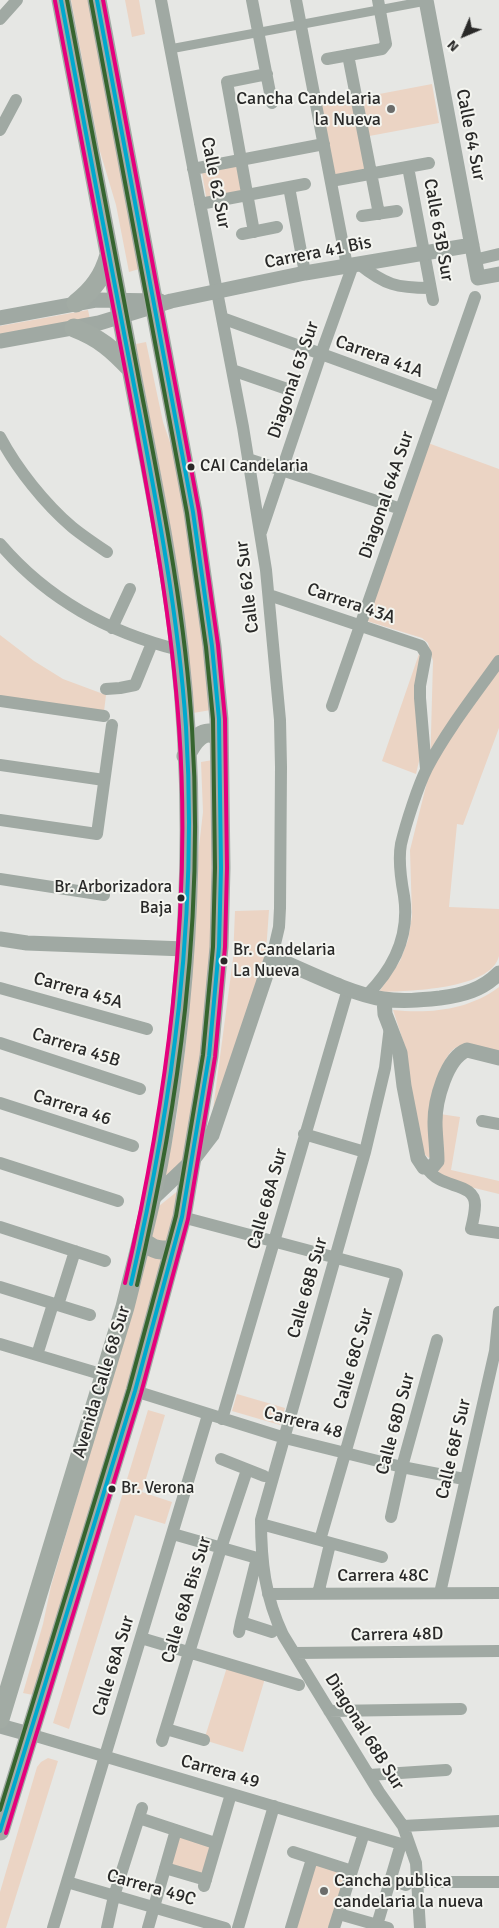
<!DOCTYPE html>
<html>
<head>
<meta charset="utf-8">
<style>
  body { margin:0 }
  #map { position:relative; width:499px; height:1928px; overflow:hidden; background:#e6e7e4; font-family:Signika,sans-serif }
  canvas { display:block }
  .north { position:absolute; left:439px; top:10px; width:50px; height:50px; -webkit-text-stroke:4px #f4f5f0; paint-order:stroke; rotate:225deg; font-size:14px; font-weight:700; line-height:20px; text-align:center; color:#292928 }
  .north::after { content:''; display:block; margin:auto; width:18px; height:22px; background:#292928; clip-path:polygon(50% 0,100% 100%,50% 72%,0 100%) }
</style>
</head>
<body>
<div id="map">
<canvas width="499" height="1928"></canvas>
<div class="north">N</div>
</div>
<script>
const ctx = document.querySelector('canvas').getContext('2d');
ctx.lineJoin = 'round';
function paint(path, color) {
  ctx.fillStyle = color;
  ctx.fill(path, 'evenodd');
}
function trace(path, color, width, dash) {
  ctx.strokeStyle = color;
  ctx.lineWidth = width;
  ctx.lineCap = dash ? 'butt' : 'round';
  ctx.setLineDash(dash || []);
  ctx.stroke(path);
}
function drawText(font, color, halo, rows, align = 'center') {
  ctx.font = font + ' Signika,sans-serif';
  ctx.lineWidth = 4;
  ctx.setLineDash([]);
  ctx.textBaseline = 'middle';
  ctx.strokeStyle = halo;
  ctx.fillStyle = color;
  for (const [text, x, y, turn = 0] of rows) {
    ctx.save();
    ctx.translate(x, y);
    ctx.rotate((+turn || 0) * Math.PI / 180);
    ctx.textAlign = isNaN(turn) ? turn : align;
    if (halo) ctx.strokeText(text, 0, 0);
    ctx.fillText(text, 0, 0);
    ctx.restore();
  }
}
const green = new Path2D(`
  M71,0H89L139,269L129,272L116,205L99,148Z
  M125,0H139L145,34L132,37Z
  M432,84L439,123L364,137L371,174L331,181L316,106Z
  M240,160L247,195L207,202L201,167Z
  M88,310L90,319L0,335V326Z
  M146,342L163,422L175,457L198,591L211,710L193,713C187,590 158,466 136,344Z
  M428,443L499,469V728L463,825L457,824L449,907L499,909C499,921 499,945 499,956C491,990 407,991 379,992L400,961L408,940L412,916L410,850L430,770L433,661L428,643L422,638L364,620Z
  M0,635L34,661L63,679L106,695L103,720L0,706Z
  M420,651V757L416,774L382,761Z
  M213,760L211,947L200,1058L185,1158L165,1177L176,1120L186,1043L197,864L203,812L201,762Z
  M269,910L266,952L212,1117L233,959L235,911Z
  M499,987V1051C487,1049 469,1043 457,1047C444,1052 432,1092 431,1105C431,1122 432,1139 432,1155L429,1158L423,1153L412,1093L406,1050L393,1010C429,1014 469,1010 499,987Z
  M440,1114L460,1117L451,1170L499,1181V1194L454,1183L438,1173L444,1151Z
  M179,1190C141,1361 84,1528 33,1695L23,1693L43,1624L51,1586L146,1261L159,1206Z
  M237,1394L285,1408L280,1425L232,1411Z
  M148,1410L165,1415L142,1492L172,1502L165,1524L135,1515L69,1729L53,1723Z
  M228,1664L266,1675L243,1752L204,1740Z
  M48,1758L58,1761L6,1928H0V1892L37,1767L41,1762Z
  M176,1830L215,1843L206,1880L165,1868Z
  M314,1862L349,1873L332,1928H293Z`);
const pedestrian = new Path2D(`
  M170,49L426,1`);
const minor = new Path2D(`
  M161,0L243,427L266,570L280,720L281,767L280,908L279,927L272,957
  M252,0L272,103
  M296,0L347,266
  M0,19L17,0
  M348,55L379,214
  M327,59L382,49L386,44L378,0
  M0,130L16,100
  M408,167L433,300
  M193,169L324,144
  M331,181L429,163
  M289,187L305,273
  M200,204L305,184
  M362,216L397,211
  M254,232L227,82L267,74
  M242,234L277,227
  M474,260L499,254
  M359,264C385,285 397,288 430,288
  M222,318L440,397
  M232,370L290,390
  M0,437C17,469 45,504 72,527C83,536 95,544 107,552
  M248,459L401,509
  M261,532L321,354L353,265
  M0,544C48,600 108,632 179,650
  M269,595L421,646L426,654L420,686V698L426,769
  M112,628L130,589
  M106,689L120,688L135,685L152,643
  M0,701L104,716
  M332,706L475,297
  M0,765L104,780
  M0,820L97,834L112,725
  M0,879L104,895
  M0,988L147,1029
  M367,995C394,968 410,936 404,896C401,880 398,860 401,844C406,823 418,786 427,768C447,730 474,696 499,661
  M390,1026L385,1068L365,1152L261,1520C261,1562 265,1597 283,1635L379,1792L403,1826L416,1863L420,1928
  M0,1043L140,1089
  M0,1103L133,1146
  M482,1121L499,1124
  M304,1134L365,1152
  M0,1163L118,1201
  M427,1168C440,1190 475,1181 475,1205C475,1212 473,1221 471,1229L499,1233
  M182,1217L397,1274L320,1540
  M0,1227L105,1261
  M0,1287L90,1315
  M58,1305L75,1251
  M0,1344L104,1375
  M37,1355L53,1304
  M135,1391L285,1438L402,1467L464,1479
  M222,1419L348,989
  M221,1459L264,1476
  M391,1517L402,1467L437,1340
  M261,1524L382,1557
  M173,1534L257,1558L241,1622
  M440,1593L495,1351L499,1312
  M268,1594L499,1593
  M318,1594L330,1544
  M239,1632L241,1622L272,1632
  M141,1638L299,1685
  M295,1653L499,1651
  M329,1711L461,1709
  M166,1729L204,1740
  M29,1734L401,1844L377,1925
  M162,1741L221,1548L247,1470
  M369,1775L446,1770
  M139,1818L215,1843
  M403,1826L499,1821
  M293,1852L352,1871
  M165,1868L206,1880
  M391,1880L406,1885
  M67,1882L225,1928
  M418,1882H499
  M204,1886L231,1794
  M339,1914L388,1928
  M53,1928L208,1415
  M107,1928L114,1896L142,1808
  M148,1928L176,1830
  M238,1928L274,1806
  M291,1928L312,1859
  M334,1928L364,1833`);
const tertiary = new Path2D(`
  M426,0L478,278L499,274
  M0,318L97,300L160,301
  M0,341L99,323L171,301L305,273L472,245
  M0,939L27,943L185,949
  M384,999L385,1014L400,1053L404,1086L418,1158L424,1167H432L437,1161C437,1148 435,1135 435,1122C435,1101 446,1058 467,1050L499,1058
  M151,1200L192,1161L212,1135L272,957C306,971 348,993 383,999C402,1002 421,1000 440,998C463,995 482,990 499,973
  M0,1726L29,1734`);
const primary = new Path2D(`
  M76,303C93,290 103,276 109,255
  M74,328C100,338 113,350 131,369
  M186,756C192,743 204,724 219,738
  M143,1241C153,1250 161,1252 174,1248
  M0,1719L125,1307C140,1247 156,1187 165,1126C190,968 197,806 179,648C169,558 150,468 133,379C109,253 84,127 61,0
  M0,1831L135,1391L182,1217L209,1056L219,947L221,868L219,719L212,646L193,512L97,0`);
const bus1 = new Path2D(`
  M61,0C85,128 109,257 134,385C156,499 178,611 186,727C198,916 173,1101 131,1284
  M0,1831L135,1391L182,1217L209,1056L219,947L221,868L219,719L212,646L193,512L97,0`);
const bus2 = new Path2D(`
  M55,1C79,129 103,257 128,385C149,499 171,611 179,727C192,914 167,1100 125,1283
  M6,1833L141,1393L188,1219L215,1057L225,947L227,868L225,719L218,645L199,511L103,0`);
const bus3 = new Path2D(`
  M67,0C92,129 116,257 140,385C162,499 185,612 192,728C204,919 180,1100 137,1285
  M0,1810L129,1389L176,1216L203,1055L213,947L215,868L213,719L206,647L187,513L91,1`);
const markers = [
  [391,109,5,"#6b6c6a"],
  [191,467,4.5,"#292928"],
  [181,898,4.5,"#292928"],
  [224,961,4.5,"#292928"],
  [112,1489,4.5,"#292928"],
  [324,1891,5,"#6b6c6a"]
];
const busNames = [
  ["CAI Candelaria",200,467],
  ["Br. Arborizadora",172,888,"right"],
  ["Baja",172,909,"right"],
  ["Br. Candelaria",233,951],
  ["La Nueva",233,972],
  ["Br. Verona",121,1489]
];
const poiNames = [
  ["Cancha Candelaria",381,99],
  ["la Nueva",381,120],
  ["Cancha publica",334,1881,"left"],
  ["candelaria la nueva",334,1902,"left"]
];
const streetNames = [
  ["Calle 64 Sur",470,135,79],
  ["Calle 62 Sur",215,183,79],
  ["Calle 63B Sur",438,230,80],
  ["Carrera 41 Bis",318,253,-11],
  ["Carrera 41A",379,357,20],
  ["Diagonal 63 Sur",294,380,-71],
  ["Diagonal 64A Sur",387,495,-71],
  ["Calle 62 Sur",248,587,-97],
  ["Carrera 43A",351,604,19],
  ["Carrera 45A",78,991,16],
  ["Carrera 45B",76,1048,18],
  ["Carrera 46",72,1108,18],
  ["Calle 68A Sur",268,1199,-74],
  ["Calle 68B Sur",308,1288,-74],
  ["Calle 68C Sur",354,1359,-74],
  ["Avenida Calle 68 Sur",102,1382,-73],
  ["Carrera 48",303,1423,15],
  ["Calle 68D Sur",396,1424,-75],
  ["Calle 68F Sur",454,1449,-77],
  ["Carrera 48C",383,1576],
  ["Calle 68A Bis Sur",187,1600,-73],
  ["Carrera 48D",397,1635,-1],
  ["Calle 68A Sur",114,1666,-73],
  ["Diagonal 68B Sur",364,1732,58],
  ["Carrera 49",220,1772,16],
  ["Carrera 49C",151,1888,16]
];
paint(green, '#ebd4c4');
trace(pedestrian, '#a0a9a3', 9);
trace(minor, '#a0a9a3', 12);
trace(tertiary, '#a0a9a3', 15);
trace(primary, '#a2aba4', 19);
trace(bus1, '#00a9ce', 4);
trace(bus2, '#e5007d', 4);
trace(bus3, '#36652f', 4);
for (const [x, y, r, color] of markers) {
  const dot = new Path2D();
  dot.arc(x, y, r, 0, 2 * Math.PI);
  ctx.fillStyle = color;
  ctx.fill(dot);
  trace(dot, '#f4f5f0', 2);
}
drawText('17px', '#292928', '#f4f5f0', busNames, 'left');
drawText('18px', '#292928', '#f4f5f0', poiNames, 'right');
drawText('18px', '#292928', '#f4f5f0', streetNames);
</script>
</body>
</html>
